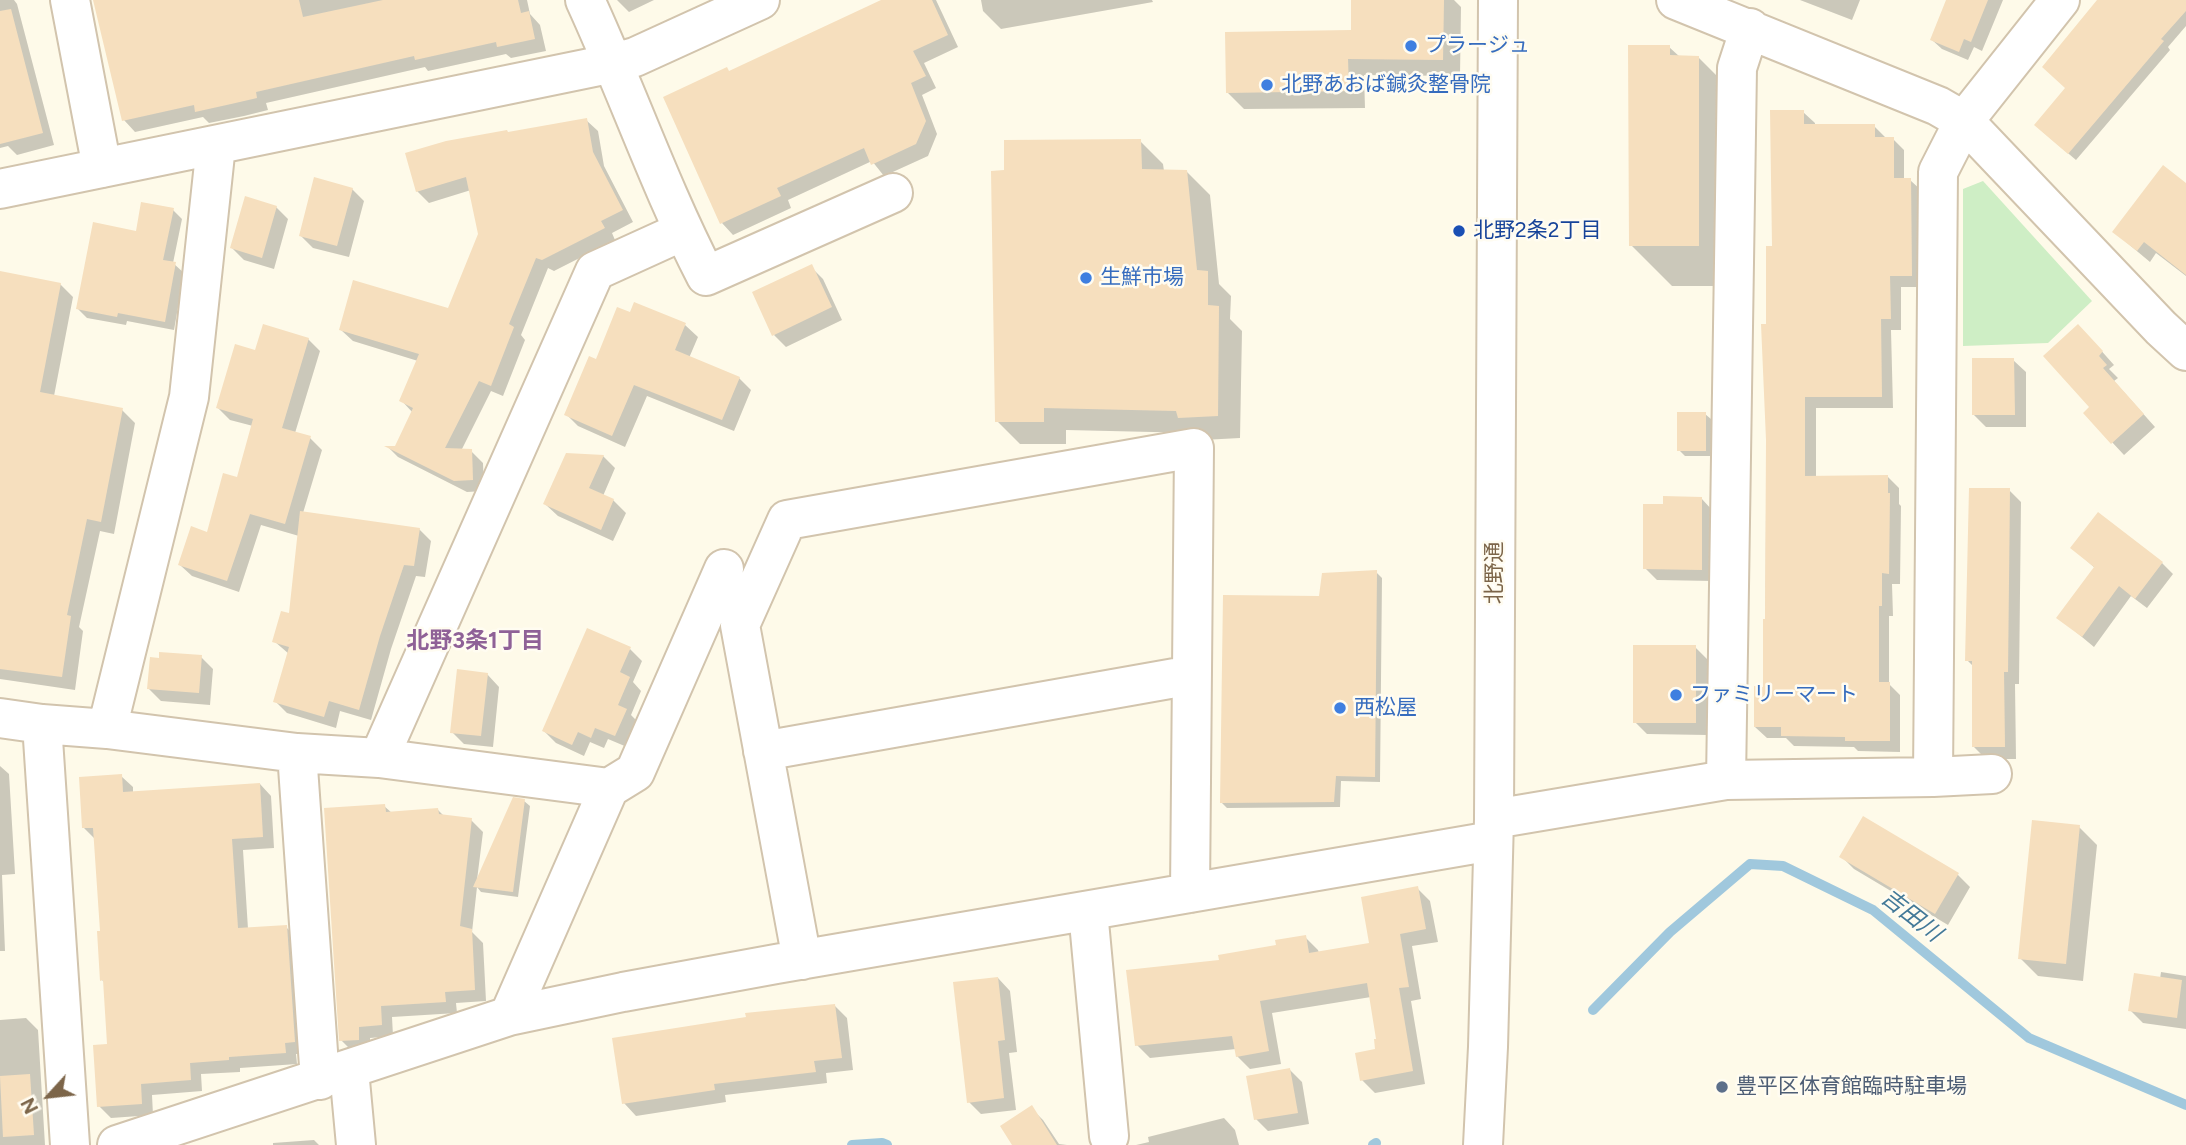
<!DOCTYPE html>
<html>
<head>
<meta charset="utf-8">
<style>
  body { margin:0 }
  #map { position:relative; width:2186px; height:1145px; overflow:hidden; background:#fefae9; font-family:Figtree,sans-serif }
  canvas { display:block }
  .north { position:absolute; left:14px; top:1061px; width:70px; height:70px; -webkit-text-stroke:5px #fffcf1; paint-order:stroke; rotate:243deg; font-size:19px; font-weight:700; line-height:28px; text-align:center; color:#7c6549 }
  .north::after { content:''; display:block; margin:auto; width:24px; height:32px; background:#7c6549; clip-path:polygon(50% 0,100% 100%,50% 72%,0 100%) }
</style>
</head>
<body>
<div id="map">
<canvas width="2186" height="1145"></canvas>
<div class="north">N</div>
</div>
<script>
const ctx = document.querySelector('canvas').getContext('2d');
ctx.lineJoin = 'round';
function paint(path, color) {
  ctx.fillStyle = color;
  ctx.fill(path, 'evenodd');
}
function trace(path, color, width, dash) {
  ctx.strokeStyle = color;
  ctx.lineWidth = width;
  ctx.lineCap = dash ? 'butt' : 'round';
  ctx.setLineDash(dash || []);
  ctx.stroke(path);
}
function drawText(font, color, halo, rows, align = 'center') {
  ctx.font = font + ' Figtree,"Noto Sans JP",sans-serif';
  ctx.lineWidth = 5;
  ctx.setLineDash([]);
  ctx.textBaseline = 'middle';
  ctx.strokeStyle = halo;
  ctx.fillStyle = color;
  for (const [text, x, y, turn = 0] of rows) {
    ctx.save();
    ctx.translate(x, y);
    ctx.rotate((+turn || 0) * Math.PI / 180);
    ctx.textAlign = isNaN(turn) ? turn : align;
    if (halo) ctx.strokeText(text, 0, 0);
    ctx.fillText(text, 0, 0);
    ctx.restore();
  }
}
const green = new Path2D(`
  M1983,181L2092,301L2048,343L1963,346V189Z`);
const shadow = new Path2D(`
  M0,0H14L17,4L54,145L17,155L8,146L0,148Z
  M96,0H527L530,14L540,25L546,51L511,58L506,54L428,71L425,67L266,103L268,110L244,116L209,123L203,117L135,132L124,120Z
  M617,0H654L629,12Z
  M885,0H936L958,47L924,63L936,88L922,95L937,134L928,156L884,176L872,161L788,200L791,208L733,235L722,223L730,72Z
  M981,0H1152L1153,2L1001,29L983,11Z
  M1353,0H1454L1461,7L1460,76L1364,75L1365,108L1244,109L1227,92L1352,32Z
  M1800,0H1860L1852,20Z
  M1948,0H2003L1982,51L1974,47L1968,60L1942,49L1932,40Z
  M2127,0H2186V26L2168,47L2170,50L2076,160L2043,132L2067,88Z
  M1669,47L1680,57H1698L1739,98L1740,286H1672L1631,245Z
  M1803,112L1815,123V126H1874L1885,137L1893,139L1904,150V180H1910L1922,191L1923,287H1901V330H1891L1893,408H1816V477H1888L1899,488V504L1901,506L1900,584H1892L1893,616H1889V684L1900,695V752L1858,751L1854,747L1794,746L1786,738H1767L1755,727L1765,688L1767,326L1774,248Z
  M586,120L598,131L604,166L633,222L612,233L615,240L554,271L548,268L521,335L525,340L503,396L491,391L461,451H471L483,463L484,491L467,492L398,457L389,448H396L413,413L401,400L418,361L353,341L341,330L449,311L480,234L471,190L429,203L417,191L509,134Z
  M1140,141L1163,164L1164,171L1187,172L1210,195L1219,284L1231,296L1230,319L1242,331L1240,438L1203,440L1196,433L1066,430V444H1020L997,421Z
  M2186,185V276L2156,253L2150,262L2114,232Z
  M352,189L364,201L349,257L313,248L301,236Z
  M276,207L288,219L274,269L244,260L232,248Z
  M173,210L182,219L173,263L184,273L174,330L127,321L126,325L87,318L78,309L137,233Z
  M811,267L823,279L842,320L786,347L774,335Z
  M0,272L60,284L73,297L54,396L122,410L135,423L114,534L100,531L79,627L83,631L75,690L0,679Z
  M635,304L685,325L698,337L689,358L739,378L751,390L734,431L647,396L625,447L578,426L566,414L631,314Z
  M2090,338L2114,365L2109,369L2118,378L2114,381L2155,427L2124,455L2085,413L2092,407Z
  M308,339L320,351L295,433L310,438L322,450L303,513L419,529L431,541L425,577L416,576L391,649L371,720L340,711L336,728L287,713L275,701L289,654L274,641L291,616L299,536L261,525L239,592L192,576L180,565L208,534L238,479L253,426L230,420L218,408L256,352Z
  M2013,360L2026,372V427H1986L1973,414Z
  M1705,414L1711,419V456H1685L1679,450Z
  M603,456L615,468L603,496L613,500L626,513L613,541L558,516L545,504Z
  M2009,490L2021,502L2019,684H2015L2016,759H1986L1974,747V667L1967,660Z
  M1701,498L1713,511V581L1657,580L1645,568L1665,506Z
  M2072,548L2162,563L2173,574L2147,608L2131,596L2094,647L2058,617L2095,568Z
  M1376,572L1382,578L1380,782L1341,781L1340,807L1227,808L1221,802L1320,598Z
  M1695,647L1707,659V735L1647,734L1635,722Z
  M630,649L642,661L633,682L641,691L631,715L638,722L627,747L608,739L604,748L590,742L584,756L556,743L544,731Z
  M201,657L213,669L210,705L161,701L149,689L160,659Z
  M487,674L499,687L493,747L464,744L452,732Z
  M0,766L9,774L15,874L2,875L5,951H0Z
  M121,776L133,787V793L260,784L271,796L274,848L243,850L248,929L286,927L298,939L306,1054H296L297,1064L240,1068V1072L201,1074L202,1091L152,1095L153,1115L111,1118L99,1106L109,1046L105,983L102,980V933L95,839L84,828Z
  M524,801L530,806L518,897L481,892L477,887L472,932L483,943L486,1001L456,1003L457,1013L392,1017L393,1036L370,1038V1051L353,1052L341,1040L384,806L392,813L438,810L444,816L471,820L483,832L477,880Z
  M1864,819L1958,875L1970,887L1948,925L1854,869L1842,857Z
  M2079,827L2097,845L2083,981L2038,976L2020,958Z
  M1417,888L1430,901L1438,942L1412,946L1421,999L1411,1001L1425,1084L1375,1093L1362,1080L1377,1051L1378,1040L1371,997L1272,1013L1281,1064L1250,1069L1237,1056L1236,1049L1150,1058L1137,1045L1221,962L1305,937L1318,950L1319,953L1371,944Z
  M2161,972L2186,976V1029L2143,1023L2130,1010L2160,979Z
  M998,978L1010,991L1017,1052L1009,1053L1016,1110L981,1114L969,1102Z
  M834,1005L847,1018L853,1070L826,1073L827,1083L725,1095L726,1102L636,1116L624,1103Z
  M26,1018L38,1030L45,1145H0V1020Z
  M1290,1070L1302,1082L1309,1124L1268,1131L1256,1119Z
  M1031,1108L1043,1120L1059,1144L1067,1145H1014Z
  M1224,1118L1235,1130L1239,1145H1136L1149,1142L1148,1137Z
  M314,1140L319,1145H273V1143Z`);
const stream = new Path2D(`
  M1593,1010L1670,932L1750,864L1783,866L1873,910L2029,1038L2186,1105
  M852,1145L882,1143L887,1145
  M1373,1145L1376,1143`);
const building = new Path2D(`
  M93,0H299L303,17L383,0H518L521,13L529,11L535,39L497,47L496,42L415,60L414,56L256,92L257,98L231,104L195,112L194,105L122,121Z
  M881,0H932L948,35L913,51L926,76L911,83L926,121L916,144L871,165L864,148L777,188L781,196L720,224L663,97L727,67L729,71Z
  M1351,0H1444L1443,60L1348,59L1349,91L1226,93L1225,32L1351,30Z
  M1946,0H1988L1971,42L1964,39L1959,52L1930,40Z
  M2097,0H2186V11L2161,39L2164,41L2068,154L2034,125L2065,88L2042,67Z
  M11,9L43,133L0,144V11Z
  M1628,45H1670V55L1699,56V246H1629Z
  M1770,110H1804V124H1875V137H1894V178H1911L1912,276H1890L1891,319H1881L1882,397H1805V476L1888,475V493H1890L1889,574L1882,573V606H1879V682H1890V741H1845V737L1781,736V727H1754V686L1763,687V619H1765L1766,440L1761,324H1766V246H1772Z
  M587,118L593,152L623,210L601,221L605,228L542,260L536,258L509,324L514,327L491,386L479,381L445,448L472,449L473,480L454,481L384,446H395L413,408L399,401L419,354L339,330L353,280L448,308L478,234L466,177L416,192L405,153L446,141L507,130L508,132Z
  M1141,139L1142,169L1187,170L1197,270L1208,271V305L1219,306L1218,416L1178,418L1176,411L1044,408V422H995L991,171L1004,170V140Z
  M2163,165L2186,183V275L2144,242L2137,251L2112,232Z
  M314,177L353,188L337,246L299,236Z
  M245,196L277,206L262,258L230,248Z
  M141,202L174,208L163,260L176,262L165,322L118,313L117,317L76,309L93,222L136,231Z
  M812,264L832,307L772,336L752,292Z
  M0,271L61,283L40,392L123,408L101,522L87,519L67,615L71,616L62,677L0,669Z
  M634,302L686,323L675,350L740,377L722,420L634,385L612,436L564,415L589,356L596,359L617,307L630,312Z
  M263,324L309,338L282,428L311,436L285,524L250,514L227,581L178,565L191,526L207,532L223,473L237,477L253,419L216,408L235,344L255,350Z
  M2078,324L2103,351L2099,356L2107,365L2103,368L2144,414L2111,444L2083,413L2089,407L2043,356Z
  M1972,358H2014L2015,415H1972Z
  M1677,412H1706V451H1677Z
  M566,453L604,455L589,488L614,499L601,530L543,504Z
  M1969,488H2010L2008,672H2004L2005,747H1972V661H1965Z
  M1663,496L1702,497V570L1643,569V504H1663Z
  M300,511L420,528L414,566L404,565L380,636L359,710L329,701L324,717L273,702L289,647L272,642L281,611L289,613Z
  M2098,512L2163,562L2135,599L2119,586L2082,637L2056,618L2094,567L2070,548Z
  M1377,570L1375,777L1336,776L1334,802L1220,803L1223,595L1319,596L1322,573Z
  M587,628L631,647L620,672L630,677L618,705L627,709L615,736L595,728L591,738L578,732L572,745L542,731Z
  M1633,645H1696V723H1633Z
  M159,652L202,655L199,693L147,689L150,657L159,658Z
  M457,669L488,673L481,736L450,733Z
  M122,774L123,792L260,783L263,837L232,839L238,928L287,925L295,1042L285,1043L286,1053L229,1057V1060L190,1063L191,1080L141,1084L142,1104L97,1107L93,1045L107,1044L103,980L100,981L97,931H100L93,828H82L79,777Z
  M513,797L525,799L513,892L473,887Z
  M385,804L386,812L438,808L439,814L472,818L460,926L472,929L475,990L445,992L446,1002L381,1006L382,1025L359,1027V1040L339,1041L324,808Z
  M1863,816L1959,873L1935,914L1839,857Z
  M2032,820L2080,825L2066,964L2018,959Z
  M1418,886L1426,929L1400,934L1409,987L1399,988L1413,1071L1360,1081L1355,1053L1375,1049L1374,1039H1376L1367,983L1260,1001L1269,1051L1236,1057L1232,1036L1135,1046L1126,970L1219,960L1218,955L1276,945L1275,940L1306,935L1309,953L1369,943L1361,897Z
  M2134,973L2182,980L2177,1018L2128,1011Z
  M998,977L1005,1040L998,1041L1004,1098L967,1103L953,982Z
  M835,1004L842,1058L814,1061L816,1072L714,1084L715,1090L622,1104L612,1038L746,1017L745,1013Z
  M1290,1068L1298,1113L1254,1120L1246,1076Z
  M30,1074L34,1135L3,1137L0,1076Z
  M1032,1105L1057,1145H1012L1000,1126Z`);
const minor = new Path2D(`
  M70,0L102,168
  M585,0C627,91 660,187 706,276L893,193
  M1676,0L1938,106L1964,121L2161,328L2186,351
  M0,189L614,63L635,57L760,0
  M0,718L42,724L107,729L297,753L379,758L609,788L509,1016
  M42,724L70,1145
  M107,729L189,397L216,145
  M763,751L1192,675
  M297,753L320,1080
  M379,758L595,271L683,231
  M1933,777L1938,172L1964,121L2060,0
  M1726,780L1737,68L1750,28
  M609,788L635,772L724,569
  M1494,819L1726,780L1933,777L1992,774
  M1088,911L1109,1136
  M802,960L740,625L787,520L1194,448L1190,893
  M349,1070L356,1145
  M117,1145L509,1016L623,992L776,964L1492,841
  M1483,1145L1488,1047L1494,819L1498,0`);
const markers = [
  [1411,46,7,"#3f7fe0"],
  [1267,85,7,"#3f7fe0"],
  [1459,231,7,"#1a4fb4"],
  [1086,278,7,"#3f7fe0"],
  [1676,695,7,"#3f7fe0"],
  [1340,708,7,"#3f7fe0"],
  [1722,1087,7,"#5c6f8a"]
];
const shopNames = [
  ["プラージュ",1425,46],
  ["北野あおば鍼灸整骨院",1281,85],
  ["生鮮市場",1100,278],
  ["ファミリーマート",1690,695],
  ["西松屋",1354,708]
];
const transitNames = [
  ["北野2条2丁目",1473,231]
];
const streetNames = [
  ["北野通",1495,573,-90]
];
const serviceNames = [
  ["豊平区体育館臨時駐車場",1736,1087]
];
const neighbourhoodNames = [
  ["北野3条1丁目",475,641]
];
const waterNames = [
  ["吉田川",1911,916,38]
];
paint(green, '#ceeec5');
paint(shadow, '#0003');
trace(stream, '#a0c8dd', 10);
paint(building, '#f6dfbe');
trace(minor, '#d2c4ad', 42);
trace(minor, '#fff', 38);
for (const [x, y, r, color] of markers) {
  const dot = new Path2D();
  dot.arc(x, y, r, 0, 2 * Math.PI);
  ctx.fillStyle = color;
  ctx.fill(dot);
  trace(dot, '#fffcf1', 2.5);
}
drawText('21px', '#366cbe', '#fffcf1', shopNames, 'left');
drawText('21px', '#164399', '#fffcf1', transitNames, 'left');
drawText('21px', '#7c6549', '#fffcf1', streetNames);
drawText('21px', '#4e5e75', '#fffcf1', serviceNames, 'left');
drawText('bold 23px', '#8f6197', '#fffcf1', neighbourhoodNames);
drawText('italic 23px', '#437998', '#fffcf1', waterNames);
</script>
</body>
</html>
